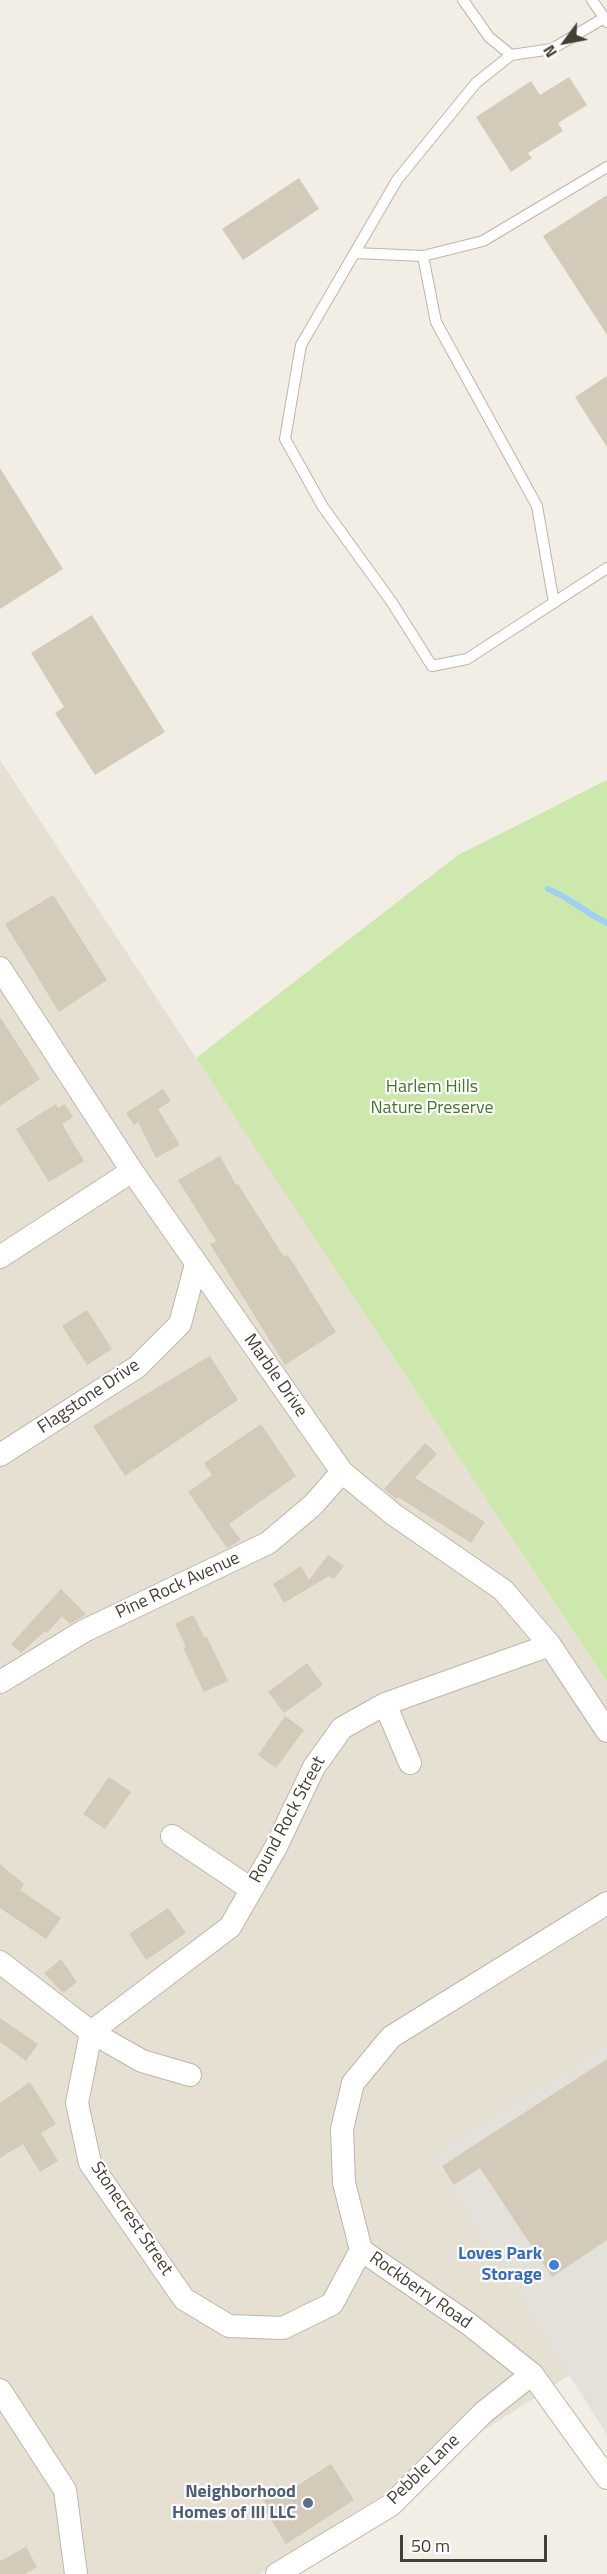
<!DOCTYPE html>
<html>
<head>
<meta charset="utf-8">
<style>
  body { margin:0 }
  #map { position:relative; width:607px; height:2574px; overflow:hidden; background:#f2eee5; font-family:"Titillium Web",sans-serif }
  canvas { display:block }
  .north { position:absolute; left:535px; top:12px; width:60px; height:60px; -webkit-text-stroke:4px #fff; paint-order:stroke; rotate:238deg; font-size:16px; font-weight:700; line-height:24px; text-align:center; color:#453e34 }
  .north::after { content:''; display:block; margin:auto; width:21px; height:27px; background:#453e34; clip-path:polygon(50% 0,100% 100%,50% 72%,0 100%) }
  .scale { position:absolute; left:400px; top:2535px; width:147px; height:27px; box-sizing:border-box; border:3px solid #453e34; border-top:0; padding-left:8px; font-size:18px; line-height:21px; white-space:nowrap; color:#453e34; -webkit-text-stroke:4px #fff; paint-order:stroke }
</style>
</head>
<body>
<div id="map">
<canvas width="607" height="2574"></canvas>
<div class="north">N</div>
<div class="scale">50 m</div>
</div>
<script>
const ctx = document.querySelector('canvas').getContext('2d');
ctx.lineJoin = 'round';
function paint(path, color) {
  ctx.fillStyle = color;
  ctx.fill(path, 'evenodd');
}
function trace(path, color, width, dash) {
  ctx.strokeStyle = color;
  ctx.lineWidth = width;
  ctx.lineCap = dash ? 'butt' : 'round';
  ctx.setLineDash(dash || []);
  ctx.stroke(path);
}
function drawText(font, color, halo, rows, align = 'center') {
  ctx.font = font + ' "Titillium Web",sans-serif';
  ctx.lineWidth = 4.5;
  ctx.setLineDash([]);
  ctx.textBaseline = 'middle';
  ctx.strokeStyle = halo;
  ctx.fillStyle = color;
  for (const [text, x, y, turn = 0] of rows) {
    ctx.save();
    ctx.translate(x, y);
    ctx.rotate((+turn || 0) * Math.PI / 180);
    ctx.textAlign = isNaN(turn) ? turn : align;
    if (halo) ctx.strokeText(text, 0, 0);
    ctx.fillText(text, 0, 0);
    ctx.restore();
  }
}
const residential = new Path2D(`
  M0,760L607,1682V2046L432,2155L570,2375L259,2574H0Z`);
const industrial = new Path2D(`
  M607,2046V2435L432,2155Z`);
const green = new Path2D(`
  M607,780V1682L196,1058L458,855Z`);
const stream = new Path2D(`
  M548,889C569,897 586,913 607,923`);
const building = new Path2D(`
  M569,77L587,105L558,123L563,131L528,153L532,158L511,172L476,117L531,81L540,95Z
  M299,178L319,209L243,260L222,229Z
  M607,195V335L543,236Z
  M607,376V447L575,397Z
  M0,468L63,569L0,609Z
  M92,615L165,732L95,775L55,713L64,707L31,653Z
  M53,895L107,980L59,1012L5,924Z
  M0,1017L40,1079L0,1106Z
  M163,1089L171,1101L158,1109L180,1145L156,1158L138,1122L134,1125L126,1113Z
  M56,1104L58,1108L65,1104L73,1117L62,1124L84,1161L49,1182L16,1129Z
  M220,1156L236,1185L238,1184L284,1257L288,1255L336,1332L285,1365L210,1244L216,1241L178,1180Z
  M87,1310L112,1349L87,1365L62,1326Z
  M210,1356L238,1400L125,1476L93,1426Z
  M261,1424L296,1476L229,1524L241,1540L227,1548L188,1492L212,1475L204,1463Z
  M425,1443L437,1454L415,1478L485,1522L471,1543L398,1497L396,1499L384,1489Z
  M328,1555L344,1566L334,1579L329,1576L284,1603L273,1584L301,1566L309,1580Z
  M61,1589L86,1614L70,1624L62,1616L47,1633L45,1631L21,1653L11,1644Z
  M193,1615L205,1638L207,1637L228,1681L204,1692L183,1648L186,1647L175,1624Z
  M307,1663L323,1685L284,1713L268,1692Z
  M285,1716L304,1730L276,1768L258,1755Z
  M109,1777L131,1792L105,1829L83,1814Z
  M0,1864L24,1884L20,1890L61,1918L46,1939L0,1908Z
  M168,1908L186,1933L146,1960L129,1934Z
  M61,1959L77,1982L63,1993L44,1973Z
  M0,2018L38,2044L26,2061L0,2042Z
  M607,2059V2240L552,2277L480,2168L454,2185L442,2166Z
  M30,2082L56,2124L41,2133L58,2161L40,2172L23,2144L0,2158V2103Z
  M331,2464L354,2500L286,2544L264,2508L267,2506L261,2496L278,2485L284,2494Z
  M26,2547L37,2567L25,2574H0V2561Z`);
const lane = new Path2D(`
  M463,0L489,37L511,55L552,49L604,18
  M592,0L607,22
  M511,55L476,83L397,180L301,345L285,439L323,507L391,601L432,666L467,659L607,568
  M355,253L423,256L483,241L607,167
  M423,256L436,322L537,506L554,603`);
const street = new Path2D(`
  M0,968L132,1171L342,1472L393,1514L503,1590L550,1645L607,1731
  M0,1257L132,1171
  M0,1455L137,1367L180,1324L196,1264
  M0,1682L84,1631L268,1543L313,1505L342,1472
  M385,1704L410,1763
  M172,1836L251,1889
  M607,1903L391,2037L353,2083L342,2129L344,2183L361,2250L469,2324L532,2374L607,2478
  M0,1962L91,2032L77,2103L90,2163L184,2299L229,2326L283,2328L332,2304L361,2250
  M190,2075L142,2061L91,2032L230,1927L276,1847L314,1767L342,1728L385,1704L550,1645
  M0,2390L65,2490L76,2574
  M277,2574L391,2505L484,2412L532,2374`);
const markers = [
  [554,2265,6,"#3f7fe0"],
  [308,2503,6,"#5c6f8a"]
];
const parkNames = [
  ["Harlem Hills",432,1088],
  ["Nature Preserve",432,1109]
];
const streetNames = [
  ["Marble Drive",275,1376,55],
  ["Flagstone Drive",89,1397,-34],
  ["Pine Rock Avenue",178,1586,-25],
  ["Round Rock Street",288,1820,-62],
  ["Stonecrest Street",131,2219,56],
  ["Rockberry Road",420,2291,35],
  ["Pebble Lane",424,2470,-44]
];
const shopNames = [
  ["Loves Park",542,2255],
  ["Storage",542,2276]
];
const serviceNames = [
  ["Neighborhood",296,2493],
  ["Homes of Ill LLC",296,2514]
];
paint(residential, '#e6e0d3');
paint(industrial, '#e4e0da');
paint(green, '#cde8ad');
trace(stream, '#a0cff0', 6);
paint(building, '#d4caba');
trace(lane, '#beb6a7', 12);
trace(street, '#beb6a7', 24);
trace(lane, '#fff', 10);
trace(street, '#fff', 22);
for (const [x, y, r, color] of markers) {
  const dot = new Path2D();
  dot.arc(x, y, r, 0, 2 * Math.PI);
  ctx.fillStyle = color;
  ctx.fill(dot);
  trace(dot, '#fff', 2);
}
drawText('18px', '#457727', '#fff', parkNames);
drawText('18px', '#453e34', '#fff', streetNames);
drawText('bold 18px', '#366cbe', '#fff', shopNames, 'right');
drawText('bold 18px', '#4e5e75', '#fff', serviceNames, 'right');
</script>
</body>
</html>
